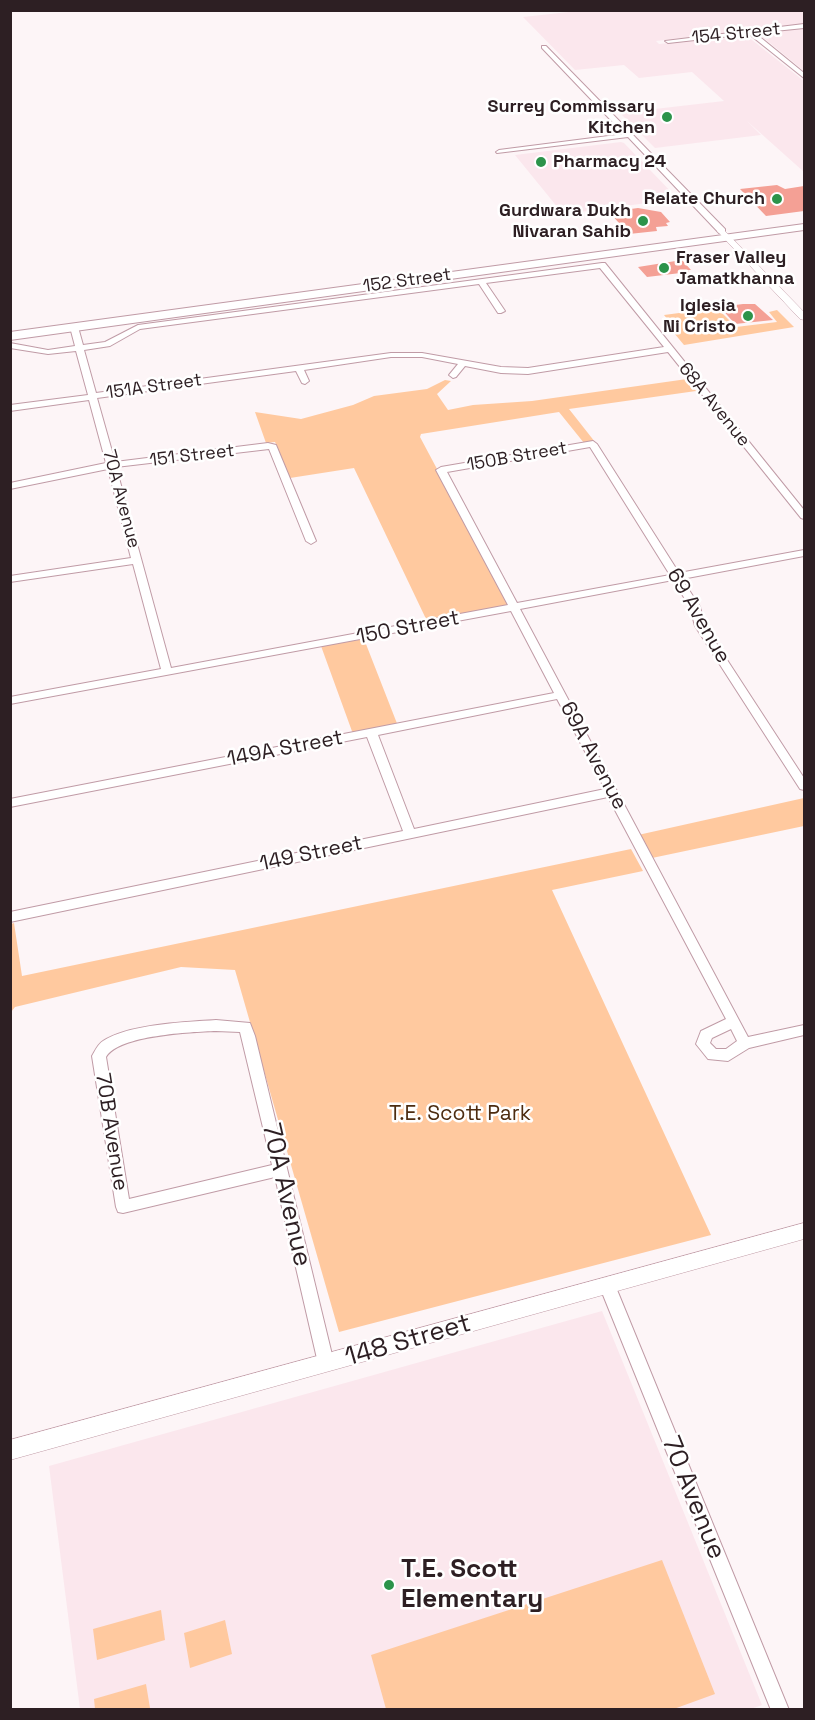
<!DOCTYPE html>
<html>
<head>
<meta charset="utf-8">
<style>
  body { margin:0 }
  #map { position:relative; width:815px; height:1720px; overflow:hidden; background:#fdf5f7; font-family:"Space Grotesk",sans-serif }
  canvas { display:block }
  .frame { position:absolute; inset:0; border:12px solid #2d1f23; pointer-events:none }
</style>
</head>
<body>
<div id="map">
<canvas width="815" height="1720"></canvas>
<div class="frame"></div>
</div>
<script>
const ctx = document.querySelector('canvas').getContext('2d');
ctx.lineJoin = 'round';
function paint(path, color) {
  ctx.fillStyle = color;
  ctx.fill(path, 'evenodd');
}
function trace(path, color, width, dash) {
  ctx.strokeStyle = color;
  ctx.lineWidth = width;
  ctx.lineCap = dash ? 'butt' : 'round';
  ctx.setLineDash(dash || []);
  ctx.stroke(path);
}
function drawText(font, color, halo, rows, align = 'center') {
  ctx.font = font + ' "Space Grotesk",sans-serif';
  ctx.lineWidth = 5;
  ctx.setLineDash([]);
  ctx.textBaseline = 'middle';
  ctx.strokeStyle = halo;
  ctx.fillStyle = color;
  for (const [text, x, y, turn = 0] of rows) {
    ctx.save();
    ctx.translate(x, y);
    ctx.rotate((+turn || 0) * Math.PI / 180);
    ctx.textAlign = isNaN(turn) ? turn : align;
    if (halo) ctx.strokeText(text, 0, 0);
    ctx.fillText(text, 0, 0);
    ctx.restore();
  }
}
const built = new Path2D(`
  M587,10L804,11V24L656,41L659,44L747,36L804,81V172L747,121L761,135L655,148L620,113L724,101L692,72L639,78L624,65L575,70L523,17Z
  M804,27V71L759,34L764,32Z
  M621,142L624,143L678,199L563,214L515,155Z
  M602,1311L762,1705L748,1710L80,1709L49,1466Z`);
const green = new Path2D(`
  M717,308L736,327L777,322L769,312L777,310L794,327L684,345L664,321L668,320L664,315Z
  M687,379L696,391L569,409L595,442L584,443L559,412L421,434L420,437L510,606L427,621L354,468L290,478L275,442L266,443L255,412L301,419L353,405L374,396L427,389L445,380L451,381L437,394L448,410L473,405L532,401Z
  M364,639L398,726L353,734L321,646Z
  M804,798V826L652,858L638,835Z
  M631,849L643,871L552,890L711,1235L339,1332L235,970L181,967L15,1007L11,1012V924L14,923L22,976Z
  M662,1560L715,1694L671,1710L386,1709L371,1655Z
  M161,1610L165,1640L97,1660L93,1629Z
  M225,1620L232,1654L190,1668L184,1633Z
  M146,1684L150,1708L95,1709L94,1699Z`);
const building = new Path2D(`
  M777,185L785,189L804,186V211L766,216L740,189Z
  M638,208L661,212L670,222L666,223L668,226L656,227L657,231L629,234L609,212Z
  M682,260L691,270H688L689,272L647,277L638,267Z
  M743,304H755L773,320L735,324L720,307Z`);
const minor = new Path2D(`
  M804,24V28L755,33L804,73V78L749,34L668,43L665,41Z
  M542,46H546L725,229V233H719L628,137L497,153L496,152L499,150L624,134L542,48Z
  M602,263H605L804,510V519L801,518L668,352L528,374L501,373L465,366L456,377L453,378L449,375L458,364L422,357H391L304,370L309,381L305,384L302,383L296,371L97,398L115,462L268,443L276,445L316,541L311,544L306,541L269,449L116,467L171,668L508,605L436,470L441,467L593,441L597,444L679,573L804,550V556L682,579L700,607L705,626L804,778V790L800,789L695,626L690,607L673,580L520,609L748,1037L804,1025V1035L749,1048L728,1061L708,1059L696,1044L701,1031L726,1019L608,797L10,922V912L403,831L367,737L10,807V799L554,693L511,611L10,704V697L161,669L133,564L10,582V576L131,558L108,469L10,489V483L106,463L89,400L10,411V405L88,395L76,351L48,354L10,348V343L48,350L75,346L70,327L74,325L78,327L83,345L105,342L138,325ZM600,268L664,347L528,368L501,367L422,353H391L96,393L84,350L110,346L140,329L479,284L498,313H501L505,311L486,283ZM590,447L670,575L517,603L447,472ZM557,699L605,789L414,829L378,735ZM731,1029L737,1041L726,1049H716L710,1043L712,1038Z
  M216,1020L250,1023L255,1036L334,1363L332,1368L326,1371L320,1368L318,1363L275,1177L123,1213L118,1212L116,1207L92,1056C95,1051 98,1044 103,1041C129,1024 185,1022 216,1020ZM216,1031L240,1032L272,1165L129,1199L106,1057C119,1035 191,1032 216,1031Z
  M607,1278L612,1280L615,1285L789,1710H771L599,1285L602,1280Z`);
const tertiary = new Path2D(`
  M722,228L804,312V320L800,319L719,233L717,231Z
  M804,1223V1239L10,1460V1440Z`);
const secondary = new Path2D(`
  M804,224V230L10,340V332Z`);
const markers = [
  [667,117,6,"#2c934a"],
  [541,162,6,"#2c934a"],
  [777,199,6,"#2c934a"],
  [643,221,6,"#2c934a"],
  [664,268,6,"#2c934a"],
  [748,316,6,"#2c934a"],
  [389,1585,6,"#2c934a"]
];
const farStreetnames = [
  ["154 Street",736,34,-6],
  ["152 Street",407,281,-8],
  ["151A Street",154,387,-8],
  ["68A Avenue",714,405,51],
  ["151 Street",192,456,-7],
  ["150B Street",517,457,-10],
  ["70A Avenue",121,499,75]
];
const farPoinames = [
  ["Surrey Commissary",655,107],
  ["Kitchen",655,128],
  ["Pharmacy 24",553,162,"left"],
  ["Relate Church",765,199],
  ["Gurdwara Dukh",631,211],
  ["Nivaran Sahib",631,232],
  ["Fraser Valley",676,258,"left"],
  ["Jamatkhanna",676,279,"left"],
  ["Iglesia",736,306],
  ["Ni Cristo",736,327]
];
const streetNames = [
  ["69 Avenue",698,616,60],
  ["150 Street",408,628,-11],
  ["149A Street",285,749,-11],
  ["69A Avenue",593,756,62],
  ["149 Street",311,854,-12],
  ["70B Avenue",111,1132,81]
];
const parkNames = [
  ["T.E. Scott Park",460,1114]
];
const nearStreetnames = [
  ["70A Avenue",286,1195,77],
  ["148 Street",408,1341,-16],
  ["70 Avenue",693,1498,68]
];
const nearPoinames = [
  ["T.E. Scott",401,1570],
  ["Elementary",401,1600]
];
paint(built, '#fbe7ed');
paint(green, '#ffc99f');
paint(building, '#f4a095');
trace(minor, '#c09ba6', 2);
trace(tertiary, '#c09ba6', 1);
trace(secondary, '#c09ba6', 2);
paint(minor, '#fff');
paint(tertiary, '#fff');
paint(secondary, '#fff');
for (const [x, y, r, color] of markers) {
  const dot = new Path2D();
  dot.arc(x, y, r, 0, 2 * Math.PI);
  ctx.fillStyle = color;
  ctx.fill(dot);
  trace(dot, '#fff', 2);
}
drawText('18px', '#2d1f23', '#fff', farStreetnames);
drawText('bold 18px', '#2d1f23', '#fff', farPoinames, 'right');
drawText('21px', '#2d1f23', '#fff', streetNames);
drawText('21px', '#4d2c10', '#fff', parkNames);
drawText('26px', '#2d1f23', '#fff', nearStreetnames);
drawText('bold 26px', '#2d1f23', '#fff', nearPoinames, 'left');
</script>
</body>
</html>
